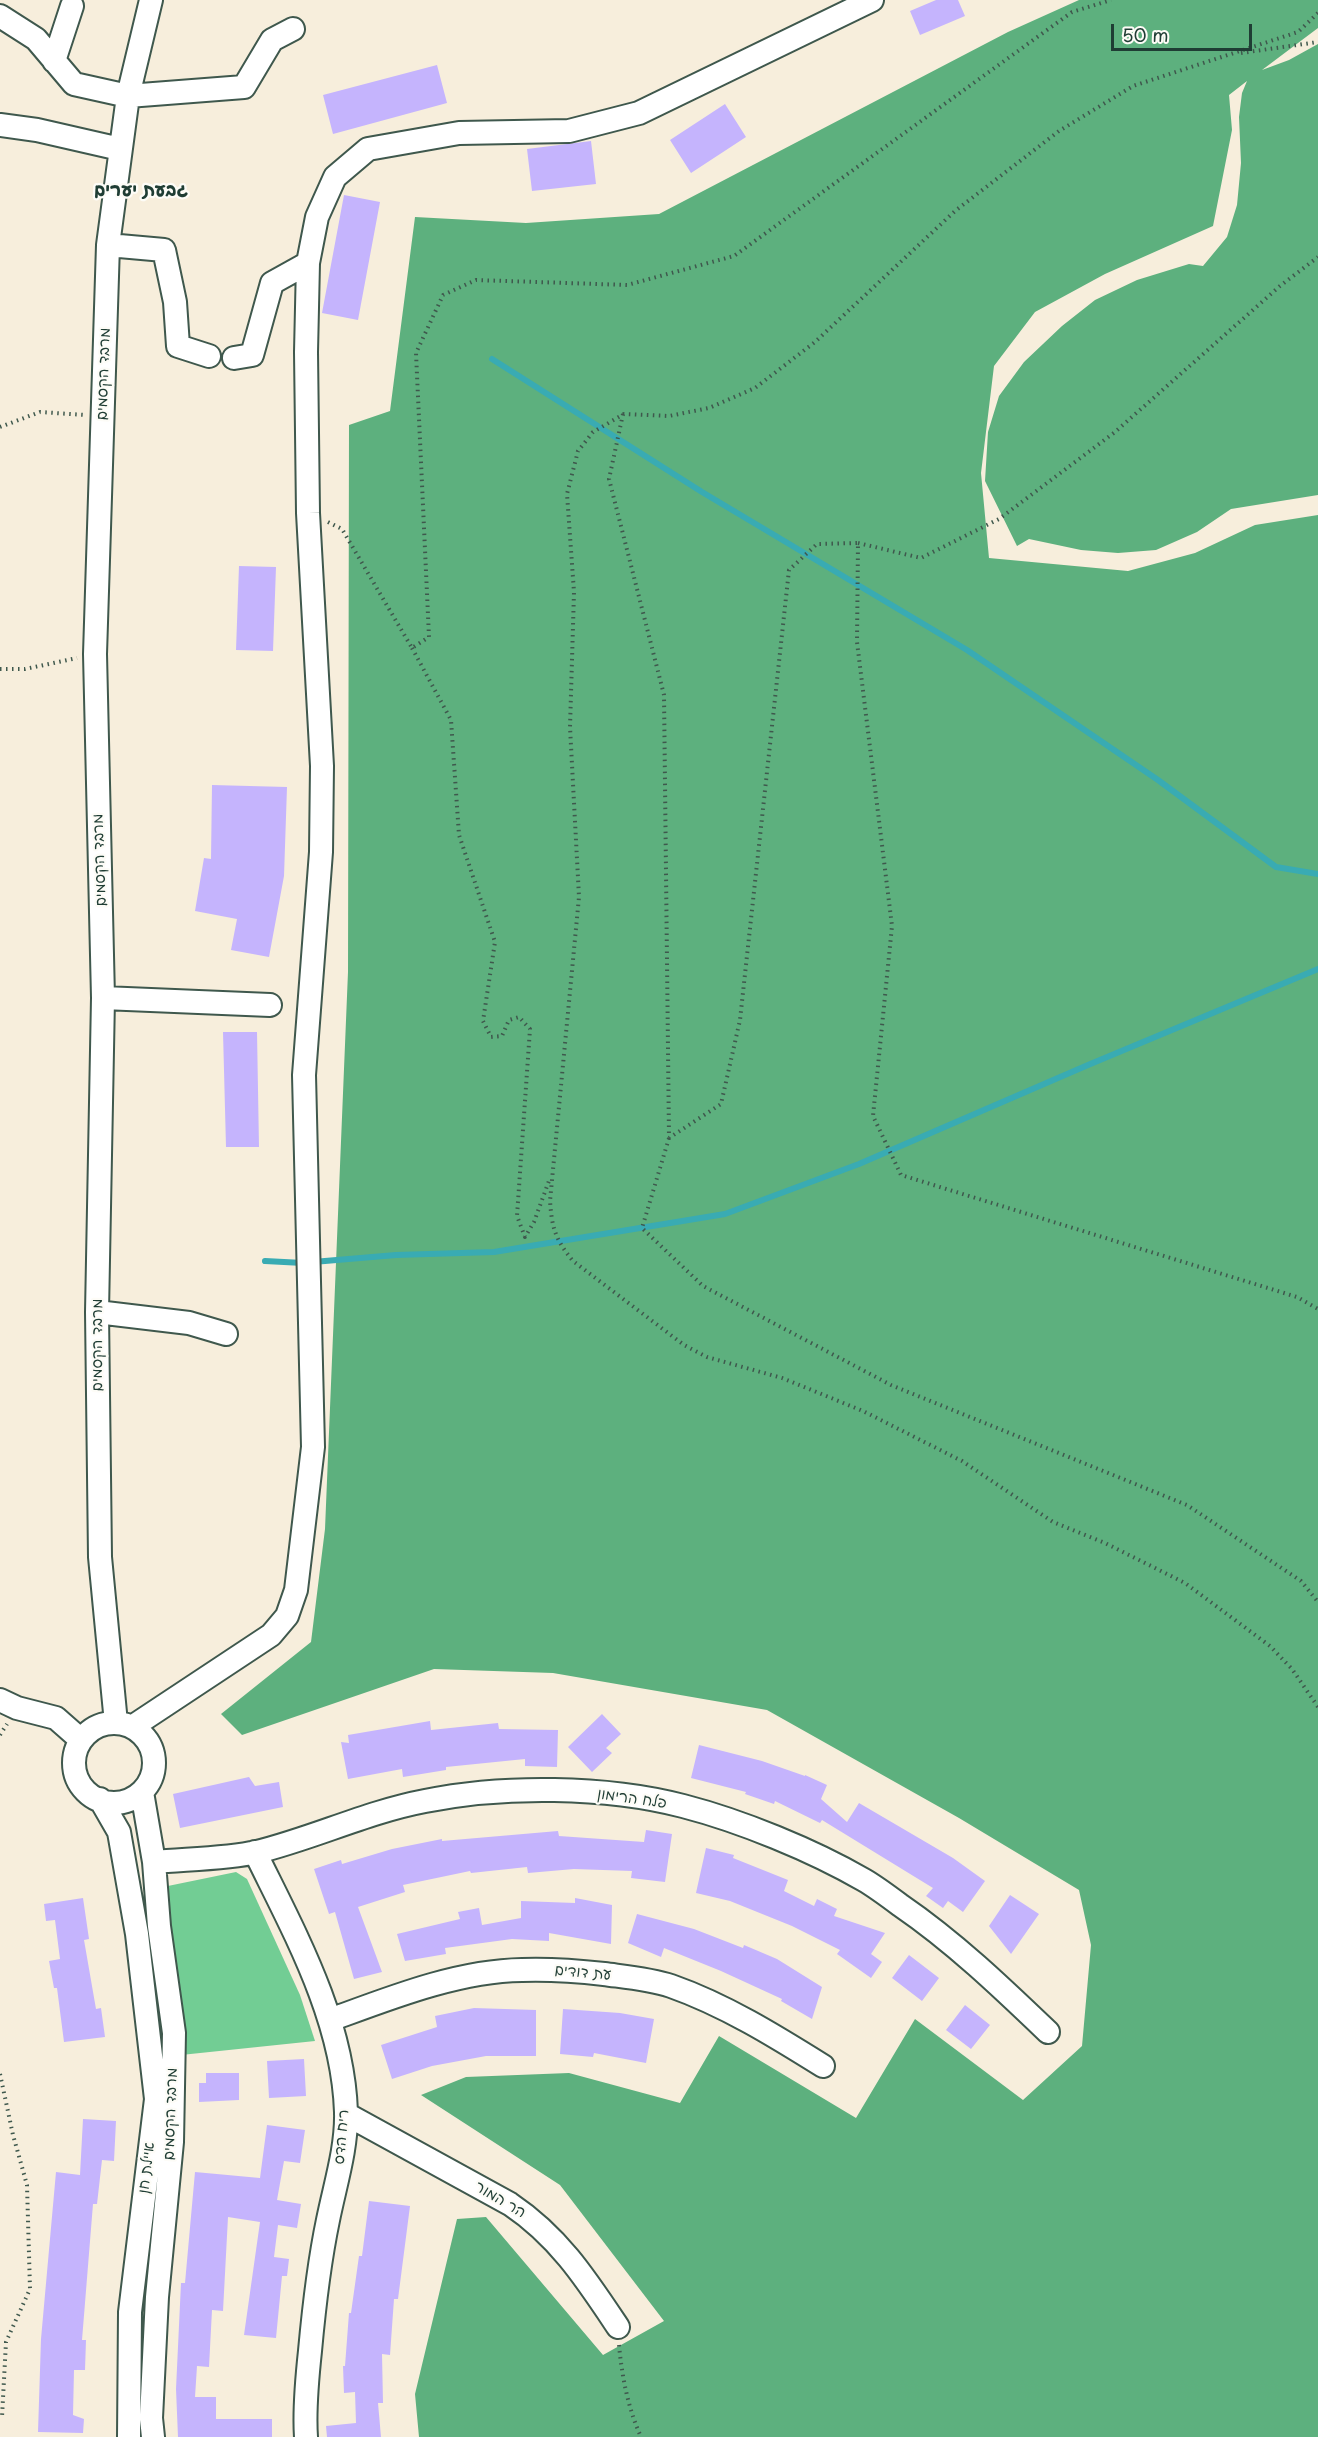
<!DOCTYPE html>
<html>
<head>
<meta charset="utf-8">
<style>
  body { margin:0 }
  #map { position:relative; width:1318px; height:2437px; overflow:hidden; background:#f7eedc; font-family:"Playpen Sans",sans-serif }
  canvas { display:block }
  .scale { position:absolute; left:1111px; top:24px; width:141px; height:27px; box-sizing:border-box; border:3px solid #1f3d34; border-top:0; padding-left:8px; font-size:18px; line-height:21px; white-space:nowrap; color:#1f3d34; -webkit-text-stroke:4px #fdfcf7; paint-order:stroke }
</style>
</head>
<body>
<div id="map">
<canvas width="1318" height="2437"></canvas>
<div class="scale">50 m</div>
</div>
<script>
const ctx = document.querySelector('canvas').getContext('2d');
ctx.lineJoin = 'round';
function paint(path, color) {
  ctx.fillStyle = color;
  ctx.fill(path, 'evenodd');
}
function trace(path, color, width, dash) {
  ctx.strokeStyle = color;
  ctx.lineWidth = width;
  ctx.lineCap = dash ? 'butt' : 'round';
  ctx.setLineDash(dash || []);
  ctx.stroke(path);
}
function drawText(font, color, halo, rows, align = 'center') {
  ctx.font = font + ' "Playpen Sans","Playpen Sans Hebrew",sans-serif';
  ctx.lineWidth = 4.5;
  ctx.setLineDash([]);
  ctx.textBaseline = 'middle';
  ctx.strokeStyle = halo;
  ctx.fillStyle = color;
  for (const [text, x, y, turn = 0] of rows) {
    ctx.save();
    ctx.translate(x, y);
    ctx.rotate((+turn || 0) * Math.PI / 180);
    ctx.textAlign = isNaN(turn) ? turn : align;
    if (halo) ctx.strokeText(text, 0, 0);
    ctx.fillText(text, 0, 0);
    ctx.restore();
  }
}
const green = new Path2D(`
  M236,1872L247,1879L300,1995L315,2041L181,2055L163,1887Z`);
const forest = new Path2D(`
  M1079,0H1318V28L1262,70L1289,60L1318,44V495L1231,509L1197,532L1156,550L1118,553L1081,550L1029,539L1017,546L985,481L988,432L999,396L1024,362L1062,326L1095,300L1137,280L1189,264L1203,266L1227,237L1237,205L1241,163L1239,117L1242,93L1247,81L1229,95L1232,130L1213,226L1105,274L1035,312L994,366L981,473L989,558L1128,571L1195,553L1255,525L1318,515V2437H419L415,2394L457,2219L486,2217L603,2355L664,2321L560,2185L421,2095L466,2077L569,2073L680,2103L719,2036L856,2118L915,2019L1023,2100L1082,2046L1091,1945L1079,1890L959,1818L767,1710L553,1673L434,1669L242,1735L221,1714L311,1642L325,1529L348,972L349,425L390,411L415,217L526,223L659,214L1008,32Z`);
const stream = new Path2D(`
  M492,359L702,492L967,650L1158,780L1276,867L1318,874
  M265,1261L303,1263
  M313,1262L396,1255L494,1252L725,1214L859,1164L1088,1065L1318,969`);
const building = new Path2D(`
  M936,0H958L965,16L920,35L910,11Z
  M437,65L447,103L333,134L323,95Z
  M725,104L746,137L691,173L670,140Z
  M591,141L596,184L532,191L527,149Z
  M344,195L380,202L358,320L322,313Z
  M239,566L276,567L273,651L236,650Z
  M212,785L287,787L284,876L269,957L231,950L237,919L195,911L204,858L211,859Z
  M223,1032H257L259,1147H226Z
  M602,1714L621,1734L606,1748L612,1753L592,1772L568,1747Z
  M430,1721L431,1730L498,1723L499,1729L558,1730L557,1767L525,1766V1759L446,1767V1770L403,1777L402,1769L348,1779L341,1742L349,1743L348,1735Z
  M699,1745L762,1761L805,1776V1775L827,1785L821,1799L847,1822L859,1803L953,1858L985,1881L963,1912L948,1901L943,1908L926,1896L933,1888L822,1820L820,1823L775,1801L774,1804L745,1794L746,1792L691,1778Z
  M249,1777L255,1786L279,1782L283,1807L180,1828L173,1794Z
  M646,1830L672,1834L665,1882L631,1878L632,1871L574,1869L528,1873L527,1867L471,1873L470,1871L403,1885L405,1892L358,1907L382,1972L354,1979L335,1912L329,1914L314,1869L341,1860L342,1864L392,1849L442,1839V1841L558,1831L559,1836L644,1842Z
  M706,1848L734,1855L733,1858L788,1880L784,1891L814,1906L817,1899L837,1909L834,1916L885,1933L871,1954L882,1962L871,1978L837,1954L840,1950L792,1926L730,1901L696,1893Z
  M1010,1895L1039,1914L1011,1954L989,1926Z
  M83,1898L89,1939L84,1940L96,2009L101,2008L105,2037L64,2042L57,1988H54L49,1961L60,1959L55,1920L46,1921L44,1904Z
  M575,1898L612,1905L611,1944L549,1933V1941L512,1939L445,1948L446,1954L405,1961L397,1934L460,1919L458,1912L479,1908L482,1925L521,1918V1901L575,1903Z
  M637,1914L694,1929L743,1948L744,1945L777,1959L822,1987L812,2019L781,2001L782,1999L721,1971L664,1948L661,1957L628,1943Z
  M909,1955L939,1978L922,2001L892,1978Z
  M965,2005L990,2025L971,2049L946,2030Z
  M474,2008L536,2010V2056H486L432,2066L392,2079L381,2045L437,2027L435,2016Z
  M563,2009L620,2013L654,2019L646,2063L594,2053L593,2057L560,2054Z
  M304,2059L306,2096L269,2098L267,2061Z
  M206,2073H239V2100L199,2102V2083H206Z
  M83,2119L116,2121L114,2161L102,2160L97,2204H93L82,2340H86L85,2370H74L73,2415L84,2419L83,2433L38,2432L41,2339L56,2172L80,2175Z
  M267,2125L305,2130L300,2163L284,2161L277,2200L301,2204L297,2228L278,2225L274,2257L289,2259L287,2276H282L276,2338L244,2335L260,2222L228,2217L223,2311L212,2310L209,2367L197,2366L195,2397H216V2419H272V2437H178L176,2389L181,2283H185L195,2172L260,2178Z
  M369,2201L410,2206L398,2299H394L390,2355L382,2354L383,2403H378L381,2437H327L326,2426L356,2423L355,2392L344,2393L343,2366H345L349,2313H351L359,2256H362Z`);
const path = new Path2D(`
  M1318,13L1298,32L1133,86L1059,131L955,211L815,342L755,388L709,408L669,416L624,414L593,432L578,451L567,494L574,592L570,727L579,897L550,1201C552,1228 555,1239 573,1261L684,1345L707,1357L782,1378L863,1411L962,1461L1053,1522L1105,1543L1185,1583L1270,1646L1292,1669L1318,1707
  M1241,53L1318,42
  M623,414L609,479L664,695L669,1138L721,1104L740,1020L789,570L817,544L858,543L857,642L892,926L873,1116L901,1175L1297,1297L1318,1309
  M0,427L40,412L85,415
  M328,522L342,529L412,648L429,637L416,353L443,295L476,280L627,285L734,256L1072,12L1111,0
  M858,543L921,558L999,519L1115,432L1280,286L1318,257
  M412,648L451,720L459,835L495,942L483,1021L491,1037L502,1036L509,1020L519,1017L530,1029L517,1216L525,1237L534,1222L550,1178
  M0,669H25L77,658
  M669,1138L642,1228L703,1286L891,1385L1187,1505L1301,1581L1318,1602
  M0,1735L7,1724
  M0,2074L13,2135L27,2185L30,2289L6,2342L2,2417
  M619,2345C622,2377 628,2408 641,2437`);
const minor = new Path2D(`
  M0,16L36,39L74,84L128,96L244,87L272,40L293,29
  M54,61L72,6
  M0,125L37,130L120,149
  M108,245L164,250L175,302L178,346L209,356
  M234,358L252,355L272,283L308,263
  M103,998L270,1005
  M97,1312L189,1323L226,1334
  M0,1700L17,1708L56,1718L81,1740
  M116,1723L100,1557L97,1312L103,998L95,654L108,245L128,96L151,0
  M74 1763a40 40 0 1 1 80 0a40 40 0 1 1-80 0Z
  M132,1727L271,1635L287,1616L296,1590L313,1447L304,1075L321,852L322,766L308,513L306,352L308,263L317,217L335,177L368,149L459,133L569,131L639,113L872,0
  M142,1792L154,1862L159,1926L174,2033L172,2142L157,2297L151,2418L153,2437
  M100,1799L119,1832L137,1934L156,2099L130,2312L129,2437
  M255,1852C295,1934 343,2019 346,2112C347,2148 335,2185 328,2220C319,2263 314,2307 310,2351C307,2379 304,2409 306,2437
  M154,1862C186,1859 226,1859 257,1852C314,1838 367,1812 425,1801C503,1785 606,1786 683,1806C741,1821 812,1850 864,1880C876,1887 888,1896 900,1905C954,1942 1001,1987 1048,2032
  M330,2020C390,1998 457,1971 522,1970C550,1969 577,1971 604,1974C626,1977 650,1979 671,1986C725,2005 775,2036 823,2066
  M346,2114L510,2204C559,2237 586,2279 618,2327`);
const streetNames = [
  ["מרבד הקסמים",104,374,-88],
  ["מרבד הקסמים",100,860,-92],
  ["מרבד הקסמים",98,1345,-90],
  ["פלח הרימון",632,1799,8],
  ["עת דודים",583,1973,5],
  ["מרבד הקסמים",171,2114,-88],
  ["ריח הדס",342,2137,-85],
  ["איילת חן",147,2168,-83],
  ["הר המור",500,2200,31]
];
const quarterNames = [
  ["גבעת יערים",141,191]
];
paint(green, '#72cd94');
paint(forest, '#5db07e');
trace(stream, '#39abb3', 6);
paint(building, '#c5b4fd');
trace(minor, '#3f584d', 26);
trace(path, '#3f584d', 4, [1.5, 4.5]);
trace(minor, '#fff', 22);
drawText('15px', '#1f3d34', '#fdfcf7', streetNames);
drawText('bold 18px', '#1f3d34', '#fdfcf7', quarterNames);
</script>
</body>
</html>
